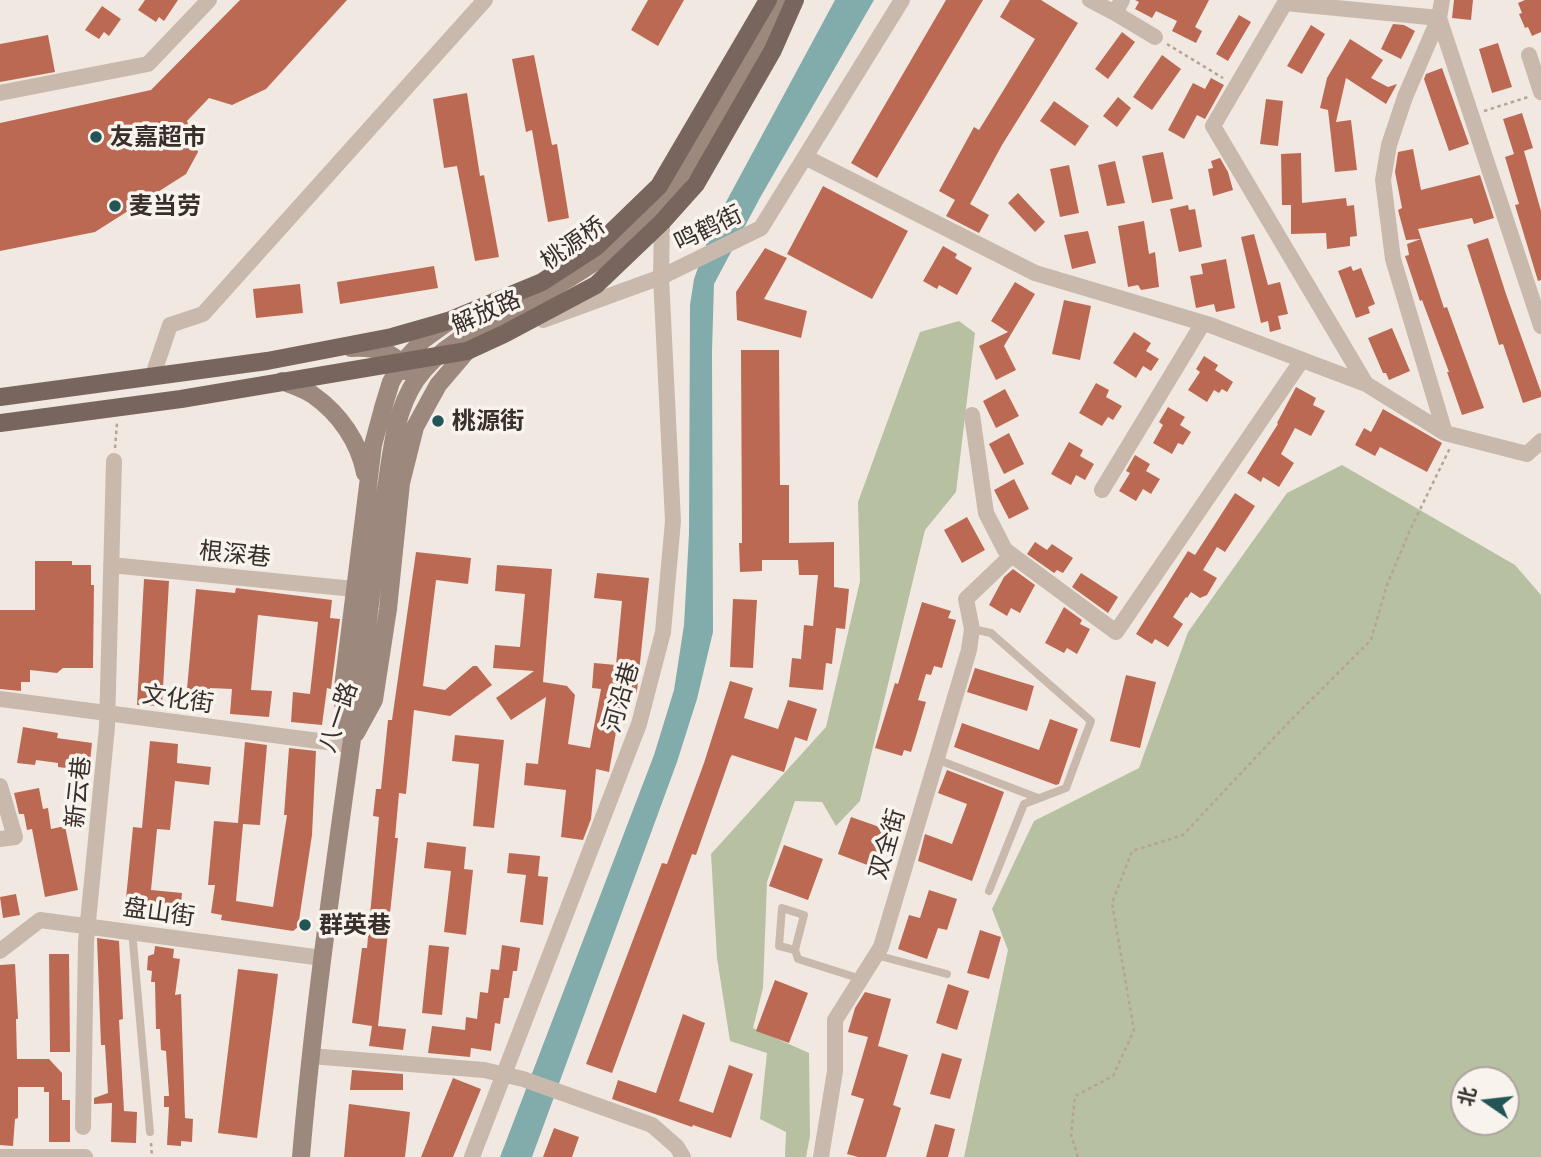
<!DOCTYPE html>
<html>
<head>
<meta charset="utf-8">
<style>
  body { margin:0 }
  #map { position:relative; width:1541px; height:1157px; overflow:hidden; background:#f1e9e1; font-family:Commissioner,"Noto Sans SC",sans-serif }
  canvas { display:block }
  .north { position:absolute; left:1450px; top:1066px; width:70px; height:70px; box-sizing:border-box; background:#f9f3ed; border:2px solid #aca59f; border-radius:50%; rotate:284deg; font-size:19px; font-weight:700; line-height:28px; text-align:center; color:#382f2b }
  .north::after { content:''; display:block; margin:auto; width:24px; height:32px; background:#245556; clip-path:polygon(50% 0,100% 100%,50% 72%,0 100%) }
</style>
</head>
<body>
<div id="map">
<canvas width="1541" height="1157"></canvas>
<div class="north">北</div>
</div>
<script>
const ctx = document.querySelector('canvas').getContext('2d');
ctx.lineJoin = 'round';
function paint(path, color) {
  ctx.fillStyle = color;
  ctx.fill(path, 'evenodd');
}
function trace(path, color, width, dash) {
  ctx.strokeStyle = color;
  ctx.lineWidth = width;
  ctx.lineCap = dash ? 'butt' : 'round';
  ctx.setLineDash(dash || []);
  ctx.stroke(path);
}
function drawText(font, color, halo, rows, align = 'center') {
  ctx.font = font + ' Commissioner,"Noto Sans SC",sans-serif';
  ctx.lineWidth = 7;
  ctx.setLineDash([]);
  ctx.textBaseline = 'middle';
  ctx.strokeStyle = halo;
  ctx.fillStyle = color;
  for (const [text, x, y, turn = 0] of rows) {
    ctx.save();
    ctx.translate(x, y);
    ctx.rotate((+turn || 0) * Math.PI / 180);
    ctx.textAlign = isNaN(turn) ? turn : align;
    if (halo) ctx.strokeText(text, 0, 0);
    ctx.fillText(text, 0, 0);
    ctx.restore();
  }
}
const green = new Path2D(`
  M959,321L975,333L956,492L925,530L860,801L836,826L822,802L795,801L767,882L763,988L753,1028L809,1053L810,1136L806,1157H785L786,1132L760,1119L767,1053L730,1041L717,958L711,854L826,727L860,581L858,502L920,332Z
  M1342,465L1515,565L1541,595V1157H964L1008,950L992,909L1034,821L1139,768L1188,632L1287,493ZM1506,1080V1122H1464V1080Z`);
const water = new Path2D(`
  M835,0H874L761,196L714,284L712,351L713,632L697,699L677,762L532,1157H500L654,755L674,690L684,625L689,534L690,305L694,279L712,228Z`);
const building = new Path2D(`
  M145,0H178L164,21L159,17L156,22L138,10Z
  M240,0H347L266,89L232,105L209,98L187,121L198,152L186,174L95,232L0,251V123L151,90Z
  M648,0H684L658,46L631,30Z
  M946,0H983L877,178L851,163Z
  M1010,0H1041L1078,23L1002,145L970,204L989,215L979,233L946,216L955,200L939,191L974,127L979,130L1035,39L1000,17Z
  M1135,0H1209L1195,27L1202,31L1196,43L1172,31L1177,21L1156,11L1152,18L1135,9L1139,2Z
  M1454,0H1473L1471,20L1452,18Z
  M1525,0H1541V32L1532,36L1528,27L1525,28L1519,14L1522,13L1518,3Z
  M102,6L121,19L109,36L104,32L99,39L85,30Z
  M1239,15L1251,22L1228,61L1216,54Z
  M1393,24L1404,25L1415,31L1401,59L1381,49Z
  M1311,25L1325,34L1302,74L1287,66Z
  M1122,32L1135,42L1108,79L1095,69Z
  M48,35L55,72L0,82V44Z
  M1350,39L1383,60L1371,78L1388,87L1397,84L1386,104L1346,78L1336,122L1351,120L1357,170L1335,172L1328,110L1320,108L1327,78Z
  M1498,43L1512,87L1492,93L1479,49Z
  M534,55L552,145L557,144L569,218L548,222L532,130L526,132L512,59Z
  M1162,55L1181,69L1152,110L1133,97Z
  M1442,68L1469,144L1449,151L1424,79L1426,74Z
  M1211,78L1224,85L1205,119L1197,115L1184,139L1168,130L1193,83L1205,89Z
  M467,93L480,176L484,175L499,257L475,261L457,166L444,168L433,99Z
  M1118,97L1131,108L1117,127L1103,116Z
  M1266,99L1283,101L1278,146L1260,144Z
  M1054,101L1089,126L1075,146L1040,121Z
  M1522,113L1533,148L1524,151L1541,211V280L1538,281L1515,205L1519,204L1505,157L1514,154L1503,119Z
  M1413,149L1421,190L1480,175L1494,218L1474,224L1472,218L1418,229L1444,308L1447,307L1484,408L1462,415L1447,372H1449L1422,300L1420,301L1405,256L1409,255L1407,244L1421,239L1406,240L1398,210L1402,208L1395,172L1398,152Z
  M1163,152L1173,199L1152,203L1142,156Z
  M1301,153L1302,203L1346,198L1347,206L1354,205L1357,236L1350,237V246L1327,249L1326,233L1291,234V205H1282L1281,154Z
  M1220,158L1228,172L1233,190L1213,196L1208,169L1213,168L1211,161Z
  M1115,161L1125,203L1107,206L1098,165Z
  M1069,165L1079,213L1060,217L1050,169Z
  M823,186L908,231L872,299L787,254Z
  M1018,193L1045,222L1035,232L1008,203Z
  M1188,205L1189,210L1195,209L1202,247L1179,252L1170,209Z
  M1144,221L1149,254L1155,252L1159,287L1141,290L1138,285L1128,287L1118,226Z
  M1088,231L1096,263L1072,269L1064,235Z
  M1254,234L1268,285L1280,282L1288,314L1278,316L1281,329L1270,332L1268,321L1261,323L1241,237Z
  M1488,238L1506,294L1541,392V397L1523,403L1503,344L1499,345L1467,245Z
  M943,246L957,254L955,258L972,268L957,295L939,285L937,289L923,281Z
  M765,248L787,258L764,299L807,311L801,338L737,320L736,292Z
  M1226,259L1235,308L1216,312L1214,304L1196,308L1190,276L1203,274L1201,264Z
  M434,266L438,288L340,304L337,282Z
  M1351,266L1353,271L1361,268L1375,304L1368,307L1370,313L1356,318L1338,271Z
  M1015,282L1035,294L1004,346L1016,370L996,380L979,346L1008,332L991,321Z
  M300,284L303,313L256,318L253,289Z
  M1064,300L1091,306L1080,360L1052,354Z
  M1392,328L1410,371L1389,380L1386,373H1383L1368,338Z
  M1134,332L1151,343L1146,351L1159,359L1151,371L1143,366L1136,378L1113,363Z
  M741,350H779L780,485H789V543L834,542V587L849,589L845,629L836,628L832,664L826,663L823,690L789,687L792,658L801,659L804,625L813,626L818,575H799L798,560H762V571L740,572L739,543H742Z
  M1204,356L1218,365L1215,370L1233,382L1227,392L1222,389L1219,393L1214,390L1207,402L1188,390L1200,372L1196,369Z
  M1096,383L1109,390L1106,397L1122,406L1113,420L1108,417L1102,426L1079,413Z
  M1296,387L1316,398L1313,405L1325,411L1311,436L1295,428L1281,454L1294,463L1279,487L1263,477L1261,482L1247,473L1278,424L1277,423Z
  M1005,389L1019,416L996,428L983,401Z
  M1168,407L1185,417L1180,425L1191,432L1183,445L1178,443L1172,454L1153,443L1163,425L1159,422Z
  M1383,409L1442,443L1427,472L1380,447L1375,456L1355,445L1364,428L1371,432Z
  M1009,433L1024,464L1004,474L989,444Z
  M1069,442L1083,450L1080,456L1094,464L1085,480L1076,475L1071,485L1051,474Z
  M1135,455L1150,464L1146,471L1160,479L1151,494L1143,489L1136,501L1119,491L1130,473L1126,471Z
  M1014,479L1029,509L1009,519L994,490Z
  M1235,493L1255,506L1225,552L1217,547L1203,570L1217,578L1207,595L1200,598L1191,592L1187,598L1186,597L1173,617L1183,624L1168,647L1155,639L1152,644L1136,634L1188,551L1195,555Z
  M967,517L985,550L962,563L944,530Z
  M1035,542L1047,550L1052,544L1073,558L1063,573L1057,570L1054,573L1027,554Z
  M416,552L471,558L468,584L436,580L423,686L445,690L473,666H477L492,685L450,716L414,710L406,794L399,793L395,838H398L378,1026L406,1029L403,1050L369,1046L372,1026L352,1023L362,948H367L379,817L373,816L376,789H381L388,720H392Z
  M35,561H72V565H91V585H94L93,668H63L57,673L30,670V682H21V691L0,689V610H35Z
  M497,565L552,569L543,682L567,686L575,695L568,744L590,748L601,689L592,688L594,663L616,665L622,601L594,598L597,573L649,578L637,691L636,693L623,692L609,772L596,769L591,819L583,840L561,837L566,790L524,785L526,763L538,764L546,697L511,720L496,698L534,671L493,668L495,645L520,647L525,594L495,591Z
  M1013,569L1035,585L1020,613L1011,608L1007,616L989,605L1004,577Z
  M1081,573L1118,597L1108,613L1072,587Z
  M144,579L169,581L162,706L137,705Z
  M236,588L332,600L330,618L340,619L331,689L327,688L322,725L291,722L293,692L310,694L318,622L258,615L251,690L272,691L269,717L230,714L232,689L210,688L208,713L185,711L196,589L235,593Z
  M733,599L757,600L753,668L730,667Z
  M922,602L951,611L948,618L956,620L942,668L934,666L931,675L926,674L918,700L926,702L916,736L911,752L904,750L902,756L875,748L895,683L898,684Z
  M1064,607L1082,620L1080,624L1090,629L1077,654L1067,648L1064,653L1045,643Z
  M975,668L1034,686L1027,711L967,692Z
  M1126,675L1156,682L1140,748L1110,741Z
  M730,681L753,688L744,718L778,729L788,700L817,709L807,741L795,737L784,772L732,755L730,758L696,855L692,854L612,1073L586,1064L662,863L667,864L704,763Z
  M1050,719L1078,729L1059,784L1056,785L954,747L962,723L1039,750Z
  M23,727L58,733L57,738L92,743L89,771L58,767V763L36,760L35,765L17,763Z
  M455,735L504,740L494,828L473,826L479,764L452,761Z
  M150,741L178,744L177,763L211,767L209,785L175,781L170,830L157,829L151,890L182,893L180,915L125,909L133,827L142,828Z
  M245,742L267,745L260,825L243,824L236,901L273,907L287,815H284L289,748L316,751L312,835L298,927L293,931L221,920L222,915L211,913L215,885H208L214,821L238,823Z
  M947,770L1004,792L972,881L918,861L925,834L952,844L967,804L938,793Z
  M39,788L43,809L48,808L51,829L65,826L78,890L45,897L32,829L27,830L24,814H19L14,793Z
  M851,817L891,831L878,869L838,854Z
  M427,842L466,847L464,869L473,870L466,935L444,932L451,871L424,868Z
  M784,845L823,859L808,900L769,886Z
  M509,853L540,856L538,876L548,877L543,925L520,922L526,875L507,873Z
  M929,890L957,899L947,930L938,928L927,959L898,949L909,915L920,918Z
  M16,894L20,915L3,918L0,897Z
  M980,930L1001,937L989,979L967,973Z
  M97,938L119,941L123,1019L119,1020L124,1111L137,1112L136,1143L111,1142L112,1103L94,1104V1098L108,1093L105,1045H101Z
  M429,945L449,947L442,1015L422,1013Z
  M502,945L520,948L517,971H513L509,998H504L500,1024L495,1023L491,1051L471,1048L470,1057L428,1053L432,1026L465,1030L466,1017L477,1019L480,992L488,993L491,969L499,970Z
  M155,946L174,949L173,958L180,959L175,995L181,994L185,1118L193,1119L192,1142L181,1141V1146L167,1145L169,1107H164V1096H169L166,1051L161,1050L160,1029H156L155,982H151L152,971L147,970L148,956L154,954Z
  M49,954H69L70,1052H50Z
  M15,964L18,1019H16L17,1059H49L62,1073V1100H70V1142H49V1092H44V1087H18V1118L15,1119L13,1146L0,1145V965Z
  M238,969L278,974L257,1138L218,1133Z
  M775,980L808,993L789,1043L756,1031Z
  M948,984L969,991L957,1030L936,1023Z
  M865,992L891,999L878,1046L908,1055L893,1105L901,1108L886,1157H858L847,1154L864,1099L851,1095L868,1037L848,1032L855,1008Z
  M683,1014L705,1023L679,1101L713,1113L729,1065L753,1074L731,1138L693,1125L692,1127L612,1099L618,1080L656,1093Z
  M942,1053L962,1059L950,1099L930,1094Z
  M352,1070L403,1074V1090H350Z
  M453,1078L481,1089L453,1157H421Z
  M349,1104L410,1112L405,1157H344Z
  M935,1124L955,1129L948,1157H926Z
  M554,1128L579,1137L572,1157H543Z`);
const path = new Path2D(`
  M1167,44L1223,78
  M1484,111L1528,97
  M115,448L117,423
  M151,1143L152,1157
  M1078,1157L1071,1135L1075,1096L1113,1076L1134,1030L1112,903L1132,851L1183,835L1286,725L1371,640L1387,585L1410,530L1450,448`);
const service = new Path2D(`
  M972,629L991,633L1091,721L1066,788L1024,804L989,891
  M936,759L1038,798
  M132,931L150,1132
  M795,950L779,946L782,908L804,915L795,950L798,959L861,979
  M876,955L947,974`);
const minor = new Path2D(`
  M1090,0L1115,13L1122,0
  M1286,0L1285,3L1439,18L1405,97L1389,145L1383,180L1393,259L1445,433
  M1442,0L1439,18L1541,326
  M1285,3L1213,126L1366,384
  M1115,13L1155,37
  M1529,55L1541,92
  M0,93L148,64L209,0
  M805,157L1035,273L1210,325L1366,384L1445,433L1527,454L1541,441
  M543,320L661,277L761,228L902,0
  M153,375L170,325L203,314L485,0
  M972,415L986,513L1005,550L1116,632L1302,360
  M1102,490L1203,323
  M111,565L354,589
  M0,699L349,745
  M0,786L15,837L0,839
  M0,951L40,920L322,958
  M310,1056L484,1070L523,1079L652,1125L677,1147L683,1157
  M83,1127L86,942L107,727L114,461
  M0,1157H85
  M472,1157L639,724L663,632L673,521L661,277L662,222
  M821,1157L835,1071V1020L881,947L969,650L972,629L966,599L1012,555`);
const secondary = new Path2D(`
  M351,348C371,347 396,350 405,371
  M282,381C292,385 305,389 313,395C340,414 359,442 365,473
  M346,724L342,695L373,445L383,408L391,382L402,363L423,340L448,322
  M356,733L374,700L388,609L401,483L415,427L438,385L467,351
  M301,1157C316,977 345,799 368,620C374,574 379,528 387,482C392,447 396,410 416,380C443,341 491,322 530,301C559,285 589,268 615,247C684,190 742,79 783,0`);
const primary = new Path2D(`
  M0,397L267,361L392,337L448,321L542,282L596,247L659,186L768,0
  M0,423L181,399L467,351L504,334L596,285L662,222L696,184L773,50L795,0`);
const markers = [
  [96,137,7,"#245556"],
  [115,206,7,"#245556"],
  [438,421,7,"#245556"],
  [305,925,7,"#245556"]
];
const poiNames = [
  ["友嘉超市",110,137],
  ["麦当劳",129,206],
  ["桃源街",452,421],
  ["群英巷",319,925]
];
const streetNames = [
  ["鸣鹤街",708,228,-26],
  ["桃源桥",573,243,-35],
  ["解放路",486,312,-24],
  ["根深巷",235,554,6],
  ["河沿巷",621,697,-74],
  ["文化街",178,699,8],
  ["八一路",338,717,-71],
  ["新云巷",78,792,-84],
  ["双全街",887,844,-74],
  ["盘山街",159,912,8]
];
paint(green, '#b7c0a1');
paint(water, '#82acac');
paint(building, '#bc6954');
trace(path, '#b5a397', 2.5, [3.5, 3.5]);
trace(service, '#c9b9ad', 8);
trace(minor, '#c9b9ad', 16);
trace(secondary, '#9d887e', 18);
trace(primary, '#78665e', 18);
for (const [x, y, r, color] of markers) {
  const dot = new Path2D();
  dot.arc(x, y, r, 0, 2 * Math.PI);
  ctx.fillStyle = color;
  ctx.fill(dot);
  trace(dot, '#f9f3ed', 2.5);
}
drawText('bold 24px', '#382f2b', '#f9f3ed', poiNames, 'left');
drawText('24px', '#382f2b', '#f9f3ed', streetNames);
</script>
</body>
</html>
